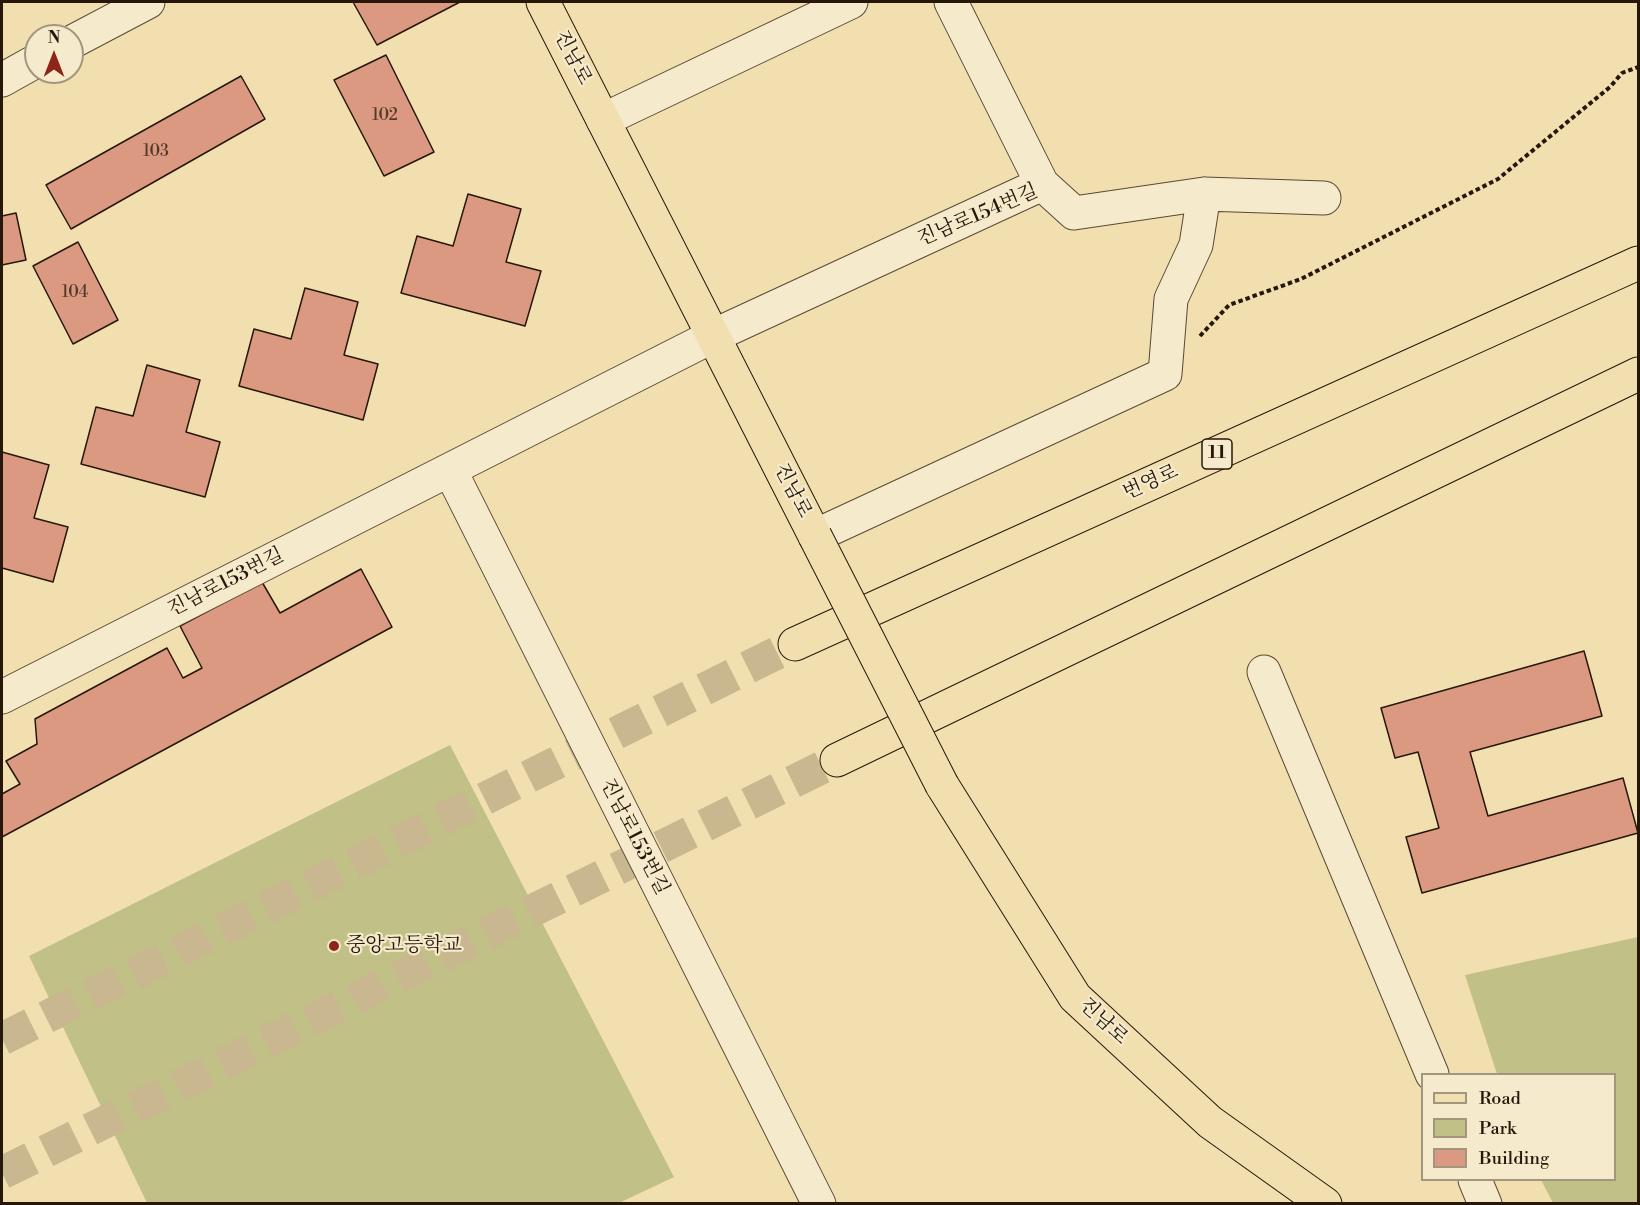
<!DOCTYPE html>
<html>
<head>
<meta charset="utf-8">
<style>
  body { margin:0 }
  #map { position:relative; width:1640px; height:1205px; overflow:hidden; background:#f1dfb0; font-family:"Libre Bodoni",serif }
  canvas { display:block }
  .frame { position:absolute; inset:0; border:3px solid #27170b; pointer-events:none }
  .legend { position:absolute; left:1421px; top:1073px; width:195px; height:108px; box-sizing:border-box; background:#f6eacc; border:2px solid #a3967f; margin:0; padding:8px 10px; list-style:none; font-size:18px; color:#27170b }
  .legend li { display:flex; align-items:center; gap:12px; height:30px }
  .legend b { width:30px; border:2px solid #a3967f }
  .north { position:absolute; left:24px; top:24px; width:60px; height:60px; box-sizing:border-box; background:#f6eacc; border:2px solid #a3967f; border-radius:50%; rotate:0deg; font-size:16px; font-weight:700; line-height:24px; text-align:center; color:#27170b }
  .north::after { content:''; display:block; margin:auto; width:21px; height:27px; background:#8f2418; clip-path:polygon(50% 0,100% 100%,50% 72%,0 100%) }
</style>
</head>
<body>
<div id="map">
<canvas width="1640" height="1205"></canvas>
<div class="frame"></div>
<ul class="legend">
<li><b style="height:8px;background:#f1dfb0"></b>Road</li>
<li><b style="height:16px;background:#c1c086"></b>Park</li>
<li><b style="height:16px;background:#db9981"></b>Building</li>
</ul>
<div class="north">N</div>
</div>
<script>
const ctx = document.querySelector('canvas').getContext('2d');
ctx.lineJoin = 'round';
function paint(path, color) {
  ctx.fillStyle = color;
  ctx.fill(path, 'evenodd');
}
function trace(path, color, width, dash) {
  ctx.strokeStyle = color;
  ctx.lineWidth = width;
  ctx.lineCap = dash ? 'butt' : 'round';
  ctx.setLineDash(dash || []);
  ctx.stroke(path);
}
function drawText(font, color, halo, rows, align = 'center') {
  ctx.font = font + ' "Libre Bodoni","Noto Serif KR",serif';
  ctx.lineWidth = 4.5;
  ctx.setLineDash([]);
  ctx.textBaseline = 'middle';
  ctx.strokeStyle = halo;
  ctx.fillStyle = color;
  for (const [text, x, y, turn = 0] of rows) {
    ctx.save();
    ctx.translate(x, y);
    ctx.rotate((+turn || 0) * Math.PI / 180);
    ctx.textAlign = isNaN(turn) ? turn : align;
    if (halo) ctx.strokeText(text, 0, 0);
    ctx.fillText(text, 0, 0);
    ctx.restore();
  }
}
const green = new Path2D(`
  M450,745L674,1177L619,1203H147L29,956Z
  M1638,937V1203H1553L1541,1180H1614V1074H1497L1465,975Z`);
const building = new Path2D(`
  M353,2H460L377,45Z
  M386,55L434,152L384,176L334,80Z
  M241,76L265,119L71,229L46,185Z
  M468,194L521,209L506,262L541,271L525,326L401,293L417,236L453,246Z
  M16,213L26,260L2,265V216Z
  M78,242L118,320L73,344L33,266Z
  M305,288L358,302L344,355L378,364L363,420L239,386L254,329L291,339Z
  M147,365L200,380L186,432L220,442L205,497L81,464L96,407L133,416Z
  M2,452L49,465L34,518L68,527L53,582L2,568Z
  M361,569L392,627L2,837V794L20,784L6,761L37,744L35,719L167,648L183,678L202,668L180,626L262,582L280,613Z
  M1584,651L1602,716L1470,752L1488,816L1623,778L1638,833L1422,893L1406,837L1439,828L1418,752L1395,758L1381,708Z`);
const highwayTunnel = new Path2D(`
  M2,1039L795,644
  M2,1173L837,760`);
const path = new Path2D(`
  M1200,336L1229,305L1301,279L1498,179L1610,87L1622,73L1638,67`);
const minor = new Path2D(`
  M951,2L1042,184
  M72,42L148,2
  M2,80L36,61
  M603,120L851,2
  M450,470L819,1204
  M815,536L1165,374L1171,299L1196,245L1204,194
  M1264,672L1432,1074
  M2,697L713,336L1042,184L1074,213L1204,194L1324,198
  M1475,1180L1485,1204`);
const major = new Path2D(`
  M543,2L815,536
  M942,785L1075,997L1210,1122L1325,1204`);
const highway = new Path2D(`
  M795,644L1638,263
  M837,760L1638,374`);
const majorBridge = new Path2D(`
  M815,536L942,785`);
const markers = [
  [334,946,6,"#8f2418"]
];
const numberNames = [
  ["102",385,116],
  ["103",156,152],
  ["104",75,293]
];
const shields = [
  [1217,454,30]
];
const shieldNames = [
  ["11",1217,454]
];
const streetNames = [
  ["진남로",572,58,63],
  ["진남로154번길",978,216,-23],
  ["번영로",1151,483,-24],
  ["진남로",792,491,63],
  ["진남로153번길",226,583,-27],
  ["진남로153번길",634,837,63],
  ["진남로",1103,1022,43]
];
const poiNames = [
  ["중앙고등학교",346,946]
];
paint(green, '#c1c086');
paint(building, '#db9981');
trace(building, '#27170b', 1.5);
trace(highwayTunnel, '#c9b78f', 33, [33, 16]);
trace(minor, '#5a4934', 35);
trace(major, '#27170b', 35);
trace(highway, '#27170b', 35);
trace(path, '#27170b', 4, [4.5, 3]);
trace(minor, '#f6eacc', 33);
trace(major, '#f1dfb0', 33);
trace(highway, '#f1dfb0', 33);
trace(majorBridge, '#27170b', 35, []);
trace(majorBridge, '#f1dfb0', 33);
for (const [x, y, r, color] of markers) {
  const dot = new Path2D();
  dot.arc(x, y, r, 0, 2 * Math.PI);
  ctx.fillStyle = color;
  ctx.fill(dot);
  trace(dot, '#f6eacc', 2);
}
drawText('16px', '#543828', null, numberNames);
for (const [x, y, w] of shields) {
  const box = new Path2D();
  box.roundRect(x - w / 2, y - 15, w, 30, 4.5);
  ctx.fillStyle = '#f6eacc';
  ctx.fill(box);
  trace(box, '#27170b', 1.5);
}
drawText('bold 18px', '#27170b', null, shieldNames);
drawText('20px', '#27170b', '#f6eacc', streetNames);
drawText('20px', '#27170b', '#f6eacc', poiNames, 'left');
</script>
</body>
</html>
